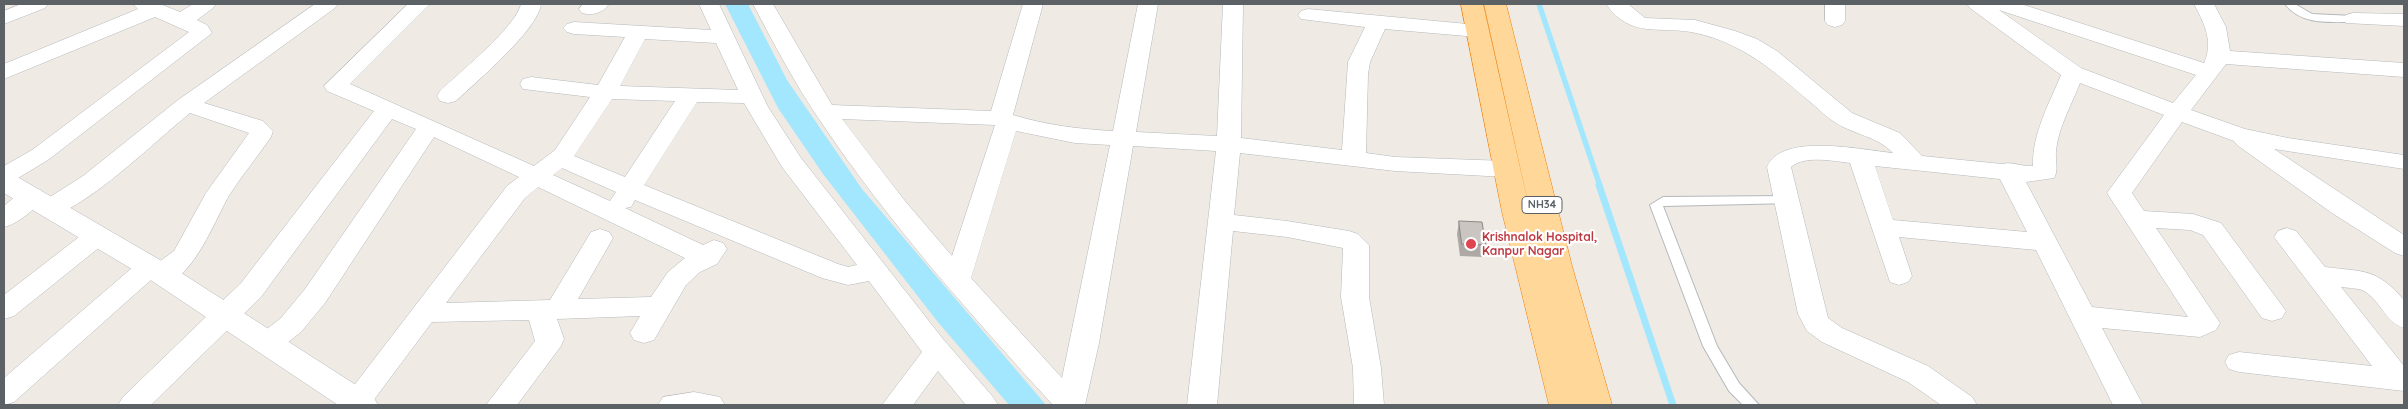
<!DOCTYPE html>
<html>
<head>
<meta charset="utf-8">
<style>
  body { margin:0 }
  #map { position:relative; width:2408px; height:409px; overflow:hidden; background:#efeae3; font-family:Quicksand,sans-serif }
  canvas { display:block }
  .frame { position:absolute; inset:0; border:5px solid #5b6165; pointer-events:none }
</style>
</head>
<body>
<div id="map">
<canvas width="2408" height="409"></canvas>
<div class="frame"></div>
</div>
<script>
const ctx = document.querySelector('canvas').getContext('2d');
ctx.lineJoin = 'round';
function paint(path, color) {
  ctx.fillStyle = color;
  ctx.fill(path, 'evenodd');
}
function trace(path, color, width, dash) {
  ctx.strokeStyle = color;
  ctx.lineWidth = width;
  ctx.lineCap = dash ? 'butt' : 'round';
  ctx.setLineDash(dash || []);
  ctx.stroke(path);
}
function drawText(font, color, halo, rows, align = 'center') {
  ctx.font = font + ' Quicksand,sans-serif';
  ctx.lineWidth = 4.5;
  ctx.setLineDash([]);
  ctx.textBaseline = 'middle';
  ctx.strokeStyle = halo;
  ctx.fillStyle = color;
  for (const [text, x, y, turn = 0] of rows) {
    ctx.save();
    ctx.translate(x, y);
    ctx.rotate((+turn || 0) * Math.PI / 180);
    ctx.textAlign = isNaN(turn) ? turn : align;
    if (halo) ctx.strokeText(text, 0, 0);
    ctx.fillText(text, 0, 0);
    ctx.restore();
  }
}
const water = new Path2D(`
  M725,4H748L787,80L862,189L1046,405H1009L937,321L823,174L778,108Z`);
const streamFar1 = new Path2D(`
  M1539,4L1600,186`);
const stream = new Path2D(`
  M1599,185L1673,405`);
const service = new Path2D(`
  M2285,4H2295L2312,14L2353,16L2358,19L2353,22C2329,22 2301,25 2285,4Z
  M1788,196L1792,197L1794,200L1792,203L1663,206L1717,346L1739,383L1759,405H1743L1729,391L1703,346L1650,205L1663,197Z`);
const minor = new Path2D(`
  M21,4H48L45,8L4,24V11Z
  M133,4H160L180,12L193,4H216L213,8L197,20L207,25L212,33L48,160L13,181L4,184V166L32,150L189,32L155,17L4,79V64L138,9Z
  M315,4H338L335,8L204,103L263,121L273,131L271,137C258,156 243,174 230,194C217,214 186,301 152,279L14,402L4,405V378L140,261L149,258L159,262L174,251L206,193L249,133L190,113C151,145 105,191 61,213C54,216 49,216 42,214L38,208L42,202L83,176L178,100Z
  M408,4H430L350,84L534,166L555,150L590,97L523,89L520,84L523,79L531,77L598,85L625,37L574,34L567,32L563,28L567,24L574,22L711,30L699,4H719L768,107L801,158L943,339L993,397L998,405H966L938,371L913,405H882L922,352L869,281L848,285L822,278L635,200L631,207L625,208L703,245L714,240L723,243L727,249L717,264L700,272L686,285L654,340L644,343L634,340L630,333L640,316L557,319L564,339L561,346L517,405H486L535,341L529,320L432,322L370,405H339L507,186L519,177L434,137L325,303L301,332L278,350L268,353L258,350L254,343L258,336L281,318L305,289L416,129L392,119L261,297L151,405H118L123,397L241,283L374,111L327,91L324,86ZM645,39L716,43L738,90L620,86ZM612,99L675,101L625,177L574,156ZM697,102L744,103L782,167L857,265L848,267L838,264L644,185ZM562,168L616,192L610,201L553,175ZM538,187L685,258L668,272L651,297L578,299L613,238L609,232L600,229L591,232L550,300L446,303L525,198Z
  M521,4H541C538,30 477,81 456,101L448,103L440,101L437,96L440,91C459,73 516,27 521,4Z
  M583,4H609C603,13 592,16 582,13L579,9Z
  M753,4H773L832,105L991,111L1023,4H1043L1013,115C1046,125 1078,129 1113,131L1138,4H1158L1136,132L1217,136L1223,4H1243L1241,138L1342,150L1348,62L1365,27L1301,19L1298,15L1301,11L1308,9L1478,25L1485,27L1489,31L1485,35L1478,37L1385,29L1370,62L1368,74L1366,153L1395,157L1506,161L1515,164L1518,169L1515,174L1506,177L1395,171L1240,153L1234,215L1287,221L1349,231L1358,234L1369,245V297L1381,368L1384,405H1354L1353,368L1341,297L1343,248L1287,237L1233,231L1217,405H1187L1216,151L1133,146L1099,343L1085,405H1053C971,315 889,223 821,122C795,84 774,44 753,4ZM842,119L995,125L952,256L905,201ZM1016,131L1075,143L1110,145L1062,378L971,278Z
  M1606,4H1628L1645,18L1695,20L1735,31L1757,39L1777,51L1852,113L1900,133L1922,156L2002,164C2012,161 2022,167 2033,166C2032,134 2049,104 2061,75L1970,8L1967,4H2021L2204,63C2214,42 2204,23 2194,4H2214L2226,27L2230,51L2404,63V77L2226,64L2191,110L2245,129L2288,138L2404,155V169L2274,149L2404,235V256L2395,253L2332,213L2237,145L2234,141L2182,122L2132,193L2144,211L2193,214L2221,223L2286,311L2282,318L2272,321L2262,318L2203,235L2190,230L2156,228L2220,323L2216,330L2200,337L2102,328L2143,405H2113L2036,250L1899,237L1912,276L1908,282L1899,285L1890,282L1850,163C1833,161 1805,155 1791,167L1828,318L1842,328L1928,366L1972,397L1977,405H1941L1908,382L1822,342L1807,331L1798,314L1767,167C1781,132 1862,150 1893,153C1877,136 1855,135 1836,123C1826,117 1818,108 1809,101C1774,71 1742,43 1696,33C1661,25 1631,40 1606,4ZM1999,10L2196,75L2173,103L2081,68ZM2080,83L2164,115L2107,193L2188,317L2092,307L2026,182L2054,178C2059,170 2055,161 2056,151C2058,128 2072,104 2080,83ZM1875,166L2000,179L2027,232L1893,220Z
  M1825,4H1845V21L1842,25L1835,27L1828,25L1825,21Z
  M2353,13L2404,14V26L2346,23L2343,19L2346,15Z
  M32,188L41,190L44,196C36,209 18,224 4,227V206L23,190Z
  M97,228L106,230L110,236L106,242L14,316L4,319V295L88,230Z
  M2287,228L2296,231L2325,267C2365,272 2376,268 2404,300V328C2384,322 2380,298 2362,290C2356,288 2347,288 2341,287L2404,366V391L2239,372L2229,369L2225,362L2229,355L2239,352L2372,366L2274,237L2278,231Z
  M694,392L720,397L725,405H658L663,397Z`);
const tertiary = new Path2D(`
  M4,173L14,175L172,267L373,396L378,405H338L152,281L4,193Z`);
const trunk = new Path2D(`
  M1461,4H1483L1533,225L1484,4H1506L1572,266L1612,405H1549L1502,212Z`);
const wall = new Path2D(`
  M1459,221L1486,245L1483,257L1460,256L1457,234Z`);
const building = new Path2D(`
  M1459,221L1482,222L1486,245L1462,244Z`);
const markers = [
  [1471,244,6,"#e0444e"]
];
const shields = [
  [1542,205,40]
];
const shieldNames = [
  ["NH34",1542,205]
];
const healthNames = [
  ["Krishnalok Hospital,",1482,237],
  ["Kanpur Nagar",1482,251]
];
paint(water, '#a3e7ff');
trace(streamFar1, '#a3e7ff', 5.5);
trace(stream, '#a3e7ff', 7);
trace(service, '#b4b8bb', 2);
trace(minor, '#b4b8bb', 1);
trace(tertiary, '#b4b8bb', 1);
trace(trunk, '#f27c00', 1);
paint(service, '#fff');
paint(minor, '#fff');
paint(tertiary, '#fff');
paint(trunk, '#ffd899');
paint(wall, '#aea9a5');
paint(building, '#cac5c0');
trace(building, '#8d8a86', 1);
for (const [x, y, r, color] of markers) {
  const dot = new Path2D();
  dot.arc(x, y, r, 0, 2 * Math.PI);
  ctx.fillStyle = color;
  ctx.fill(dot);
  trace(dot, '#fff', 2);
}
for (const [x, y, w] of shields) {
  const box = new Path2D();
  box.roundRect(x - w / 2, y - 8.5, w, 17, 4);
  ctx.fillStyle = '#fff';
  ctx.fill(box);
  trace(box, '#5b6165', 1);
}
drawText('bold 11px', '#5b6165', null, shieldNames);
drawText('bold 12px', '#be3a42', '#fff', healthNames, 'left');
</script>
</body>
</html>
